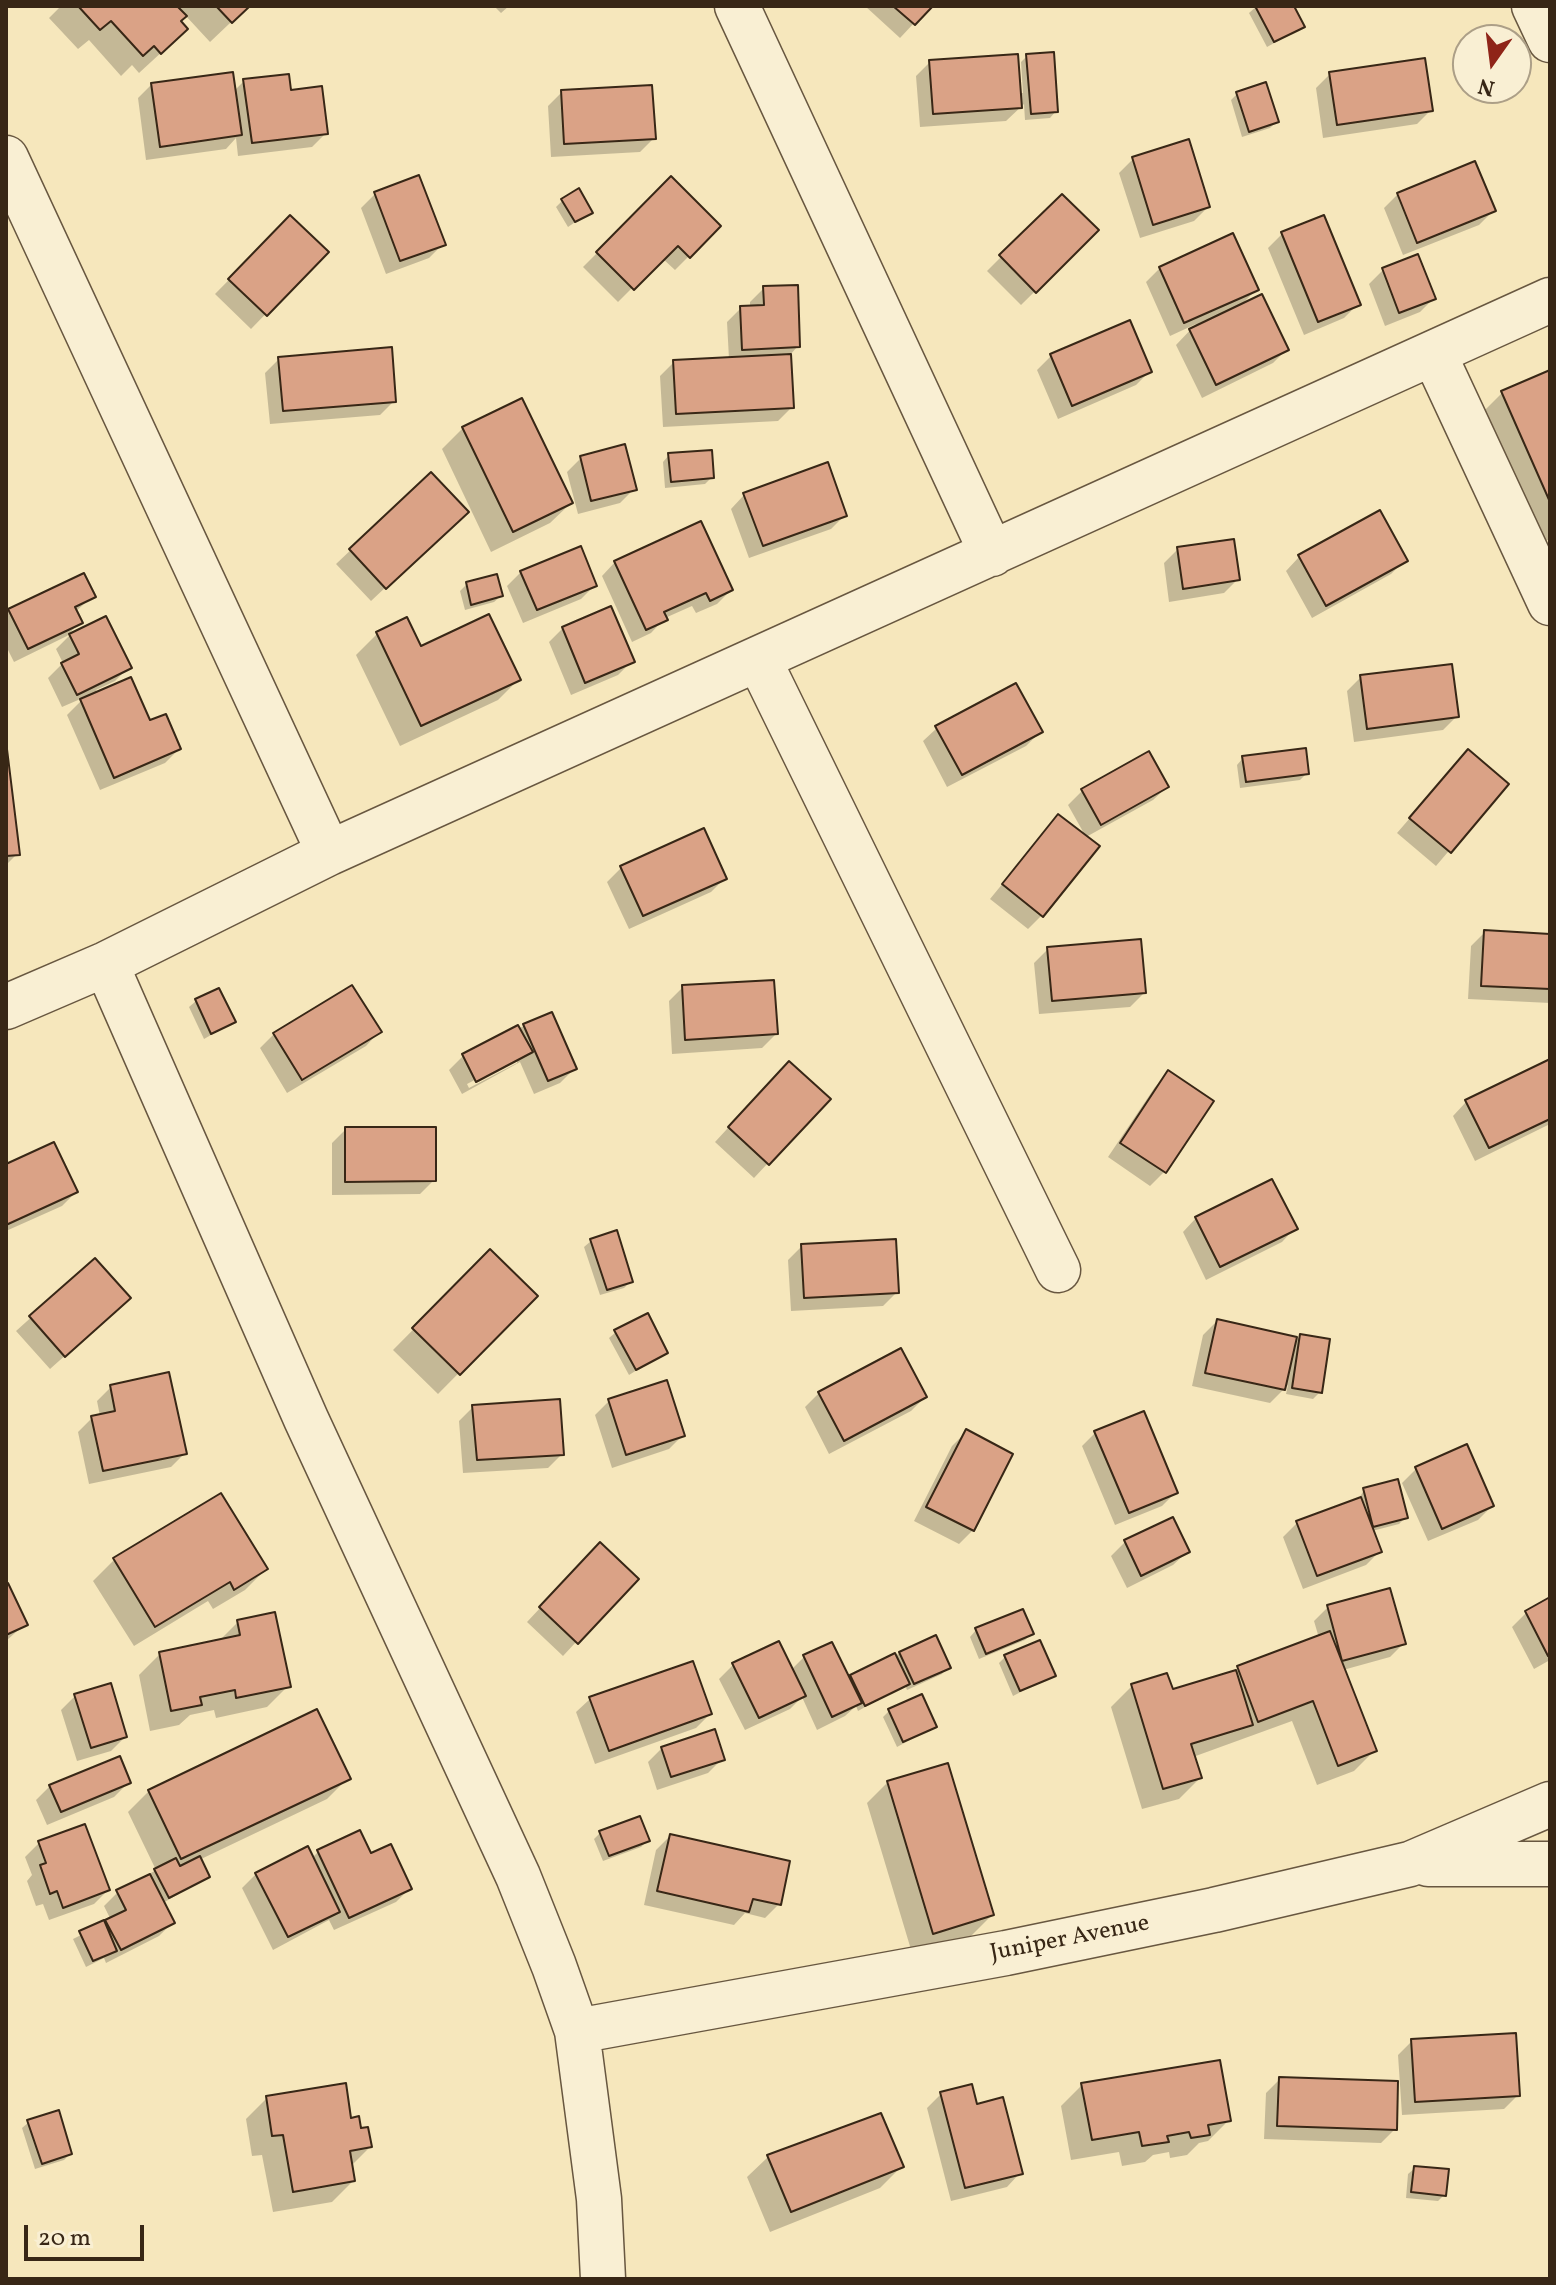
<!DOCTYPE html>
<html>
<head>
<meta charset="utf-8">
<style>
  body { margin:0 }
  #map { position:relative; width:1556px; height:2285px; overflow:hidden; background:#f6e7bc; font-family:Vollkorn,serif }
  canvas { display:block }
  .frame { position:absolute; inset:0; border:8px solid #382716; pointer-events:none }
  .north { position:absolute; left:1452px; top:24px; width:80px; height:80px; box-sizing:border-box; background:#f9efd3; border:2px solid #ac9f87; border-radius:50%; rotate:194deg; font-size:22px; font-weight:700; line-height:32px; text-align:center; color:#382716 }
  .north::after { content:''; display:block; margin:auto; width:28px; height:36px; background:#8f2418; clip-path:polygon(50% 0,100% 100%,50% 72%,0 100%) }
  .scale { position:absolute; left:24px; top:2225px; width:120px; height:36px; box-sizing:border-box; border:4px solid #382716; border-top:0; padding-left:10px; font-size:24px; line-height:28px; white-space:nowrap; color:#382716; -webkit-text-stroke:6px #f9efd3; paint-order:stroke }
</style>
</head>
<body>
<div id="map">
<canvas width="1556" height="2285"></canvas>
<div class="frame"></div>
<div class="north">N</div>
<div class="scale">20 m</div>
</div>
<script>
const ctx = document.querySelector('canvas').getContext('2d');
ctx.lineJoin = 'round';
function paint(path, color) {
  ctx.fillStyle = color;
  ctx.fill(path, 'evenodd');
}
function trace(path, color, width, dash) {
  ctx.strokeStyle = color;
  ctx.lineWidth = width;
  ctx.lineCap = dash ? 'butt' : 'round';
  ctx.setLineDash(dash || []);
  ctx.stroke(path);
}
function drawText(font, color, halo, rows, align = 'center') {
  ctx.font = font + ' Vollkorn,serif';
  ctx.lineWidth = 6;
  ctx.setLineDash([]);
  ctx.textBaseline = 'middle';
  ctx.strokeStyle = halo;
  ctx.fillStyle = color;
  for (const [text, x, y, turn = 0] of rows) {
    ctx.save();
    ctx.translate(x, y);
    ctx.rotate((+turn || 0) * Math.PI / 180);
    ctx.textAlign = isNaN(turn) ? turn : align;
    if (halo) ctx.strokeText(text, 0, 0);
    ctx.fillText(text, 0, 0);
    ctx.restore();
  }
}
const shadow = new Path2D(`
  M57,6H248L210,42L185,15L164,50L139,73L132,65L121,76L89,40L78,49L49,18L59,8Z
  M494,6H509L501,13Z
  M865,6H930L900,38Z
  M1257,6H1292L1303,27L1267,47L1249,13Z
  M1027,56L1056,111L1050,118L1025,120L1024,104L1006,121L920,127L916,76L930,62L1019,93H1023L1021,62Z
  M1330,74L1431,110L1417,124L1323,138L1316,88Z
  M244,81L290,92L326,133L312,147L238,156L236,138L226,149L146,160L138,98L152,84L234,91Z
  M562,92L654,138L640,152L551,157L548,106Z
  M1237,94L1276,122L1270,128L1242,137L1231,100Z
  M1133,159L1208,207L1194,221L1140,238L1119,173Z
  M671,179L719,226L675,270L662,258L618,302L583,267Z
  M375,194L443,244L429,258L386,274L361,208Z
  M1398,194L1493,211L1479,225L1403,255L1384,208Z
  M1062,196L1097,230L1021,305L987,271Z
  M563,200L590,212L568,227L556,207Z
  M290,218L326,252L251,329L215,294Z
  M1282,234L1358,304L1344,318L1304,335L1268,248Z
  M1417,257L1434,298L1420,312L1385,326L1369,284L1383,270Z
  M1160,268L1256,290L1241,305L1287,349L1273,363L1202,398L1176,345L1196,324L1170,336L1146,282Z
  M764,288L798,346L789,356L792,407L778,421L663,427L660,376L674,362L729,359L727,322L741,308L750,307V302Z
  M1051,356L1150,371L1136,385L1058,419L1037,370Z
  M279,359L394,401L380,415L270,424L265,373Z
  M1550,372V539L1539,544L1481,414L1502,393Z
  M521,401L571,503L550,523L491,552L442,449L463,428Z
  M669,455L712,477L705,484L665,488L663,462Z
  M581,458L634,489L620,503L578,514L567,472Z
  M431,474L452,525L371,601L336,564Z
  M744,495L845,515L831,529L749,558L731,509Z
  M1178,549L1238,579L1224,593L1169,602L1164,563Z
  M1299,557L1405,560L1391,574L1312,618L1286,571Z
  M615,562L731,590L717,604L696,613L692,606L665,618L651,633L632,642L602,576Z
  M521,572L595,585L581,599L523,623L507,586Z
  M467,584L501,596L494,602L465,610L460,591Z
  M93,596L75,612L80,622L67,636L14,662L6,646V614L9,611Z
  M105,618L129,667L115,681L96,690L98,694L148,722L179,749L165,763L100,790L67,715L85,697L62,707L48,678L63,663L56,649L70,635Z
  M563,628L632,661L618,675L571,695L549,642Z
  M377,634L420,649L519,679L498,700L400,746L356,655Z
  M1361,677L1457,716L1443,730L1354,742L1347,691Z
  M937,728L1040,732L1026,746L947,787L923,741Z
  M6,750L17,854L6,865Z
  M1148,754L1167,787L1153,800L1086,837L1068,805L1082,791Z
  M1243,758L1307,773L1300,780L1240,788L1237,765Z
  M1455,766L1506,784L1436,866L1397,833Z
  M1058,816L1042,915L1028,929L990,899Z
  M621,868L725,878L711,892L629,929L607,882Z
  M1485,932L1550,936V1003L1468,999L1471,946Z
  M1048,949L1144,993L1130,1007L1039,1014L1034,963Z
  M683,987L776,1034L762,1048L672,1054L669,1001Z
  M196,1001L234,1022L204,1039L189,1007Z
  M524,1026L574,1069L560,1083L534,1094L520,1062L462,1094L449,1070L463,1056ZM517,1058V1063L469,1088L467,1084Z
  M379,1032L366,1046L287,1093L260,1048L274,1034Z
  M1550,1061V1124L1475,1161L1453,1116L1466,1102Z
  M1169,1073L1211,1101L1164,1172L1150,1186L1108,1157L1155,1087Z
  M775,1077L828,1099L754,1178L715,1142Z
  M346,1129L434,1180L420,1194L332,1195V1143Z
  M6,1166L76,1192L62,1206L6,1231Z
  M1196,1218L1295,1228L1282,1242L1206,1280L1183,1232Z
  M591,1241L631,1281L624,1288L600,1295L584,1247Z
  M802,1246L897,1292L883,1306L791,1311L788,1260Z
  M490,1252L535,1296L438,1394L393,1350Z
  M94,1261L114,1312L50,1369L16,1331Z
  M1217,1321L1297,1339L1301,1336L1320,1392L1313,1399L1286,1394L1288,1385L1270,1403L1192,1386L1203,1335Z
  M616,1332L666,1352L629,1375L609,1338Z
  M111,1387L185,1453L171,1467L89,1484L78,1432L92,1418L100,1416L97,1401Z
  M819,1393L925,1397L911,1411L829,1454L805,1407Z
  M609,1401L683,1435L669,1449L612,1468L595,1415Z
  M473,1407L562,1454L548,1468L463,1473L459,1421Z
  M966,1432L973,1530L959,1544L914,1521L952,1446Z
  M1095,1433L1176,1492L1162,1506L1115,1525L1082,1446Z
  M1416,1469L1492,1506L1478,1520L1428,1541L1402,1483Z
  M1364,1490L1406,1517L1399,1524L1372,1531L1380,1551L1366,1565L1303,1589L1283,1537L1297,1523L1358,1500Z
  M221,1496L266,1569L245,1590L213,1609L208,1601L134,1646L93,1581L114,1560Z
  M1125,1542L1187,1552L1173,1565L1127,1588L1111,1556Z
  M586,1559L576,1642L563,1656L527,1622Z
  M6,1586L25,1624L6,1641Z
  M1550,1600V1660L1534,1669L1512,1627L1526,1613Z
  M1328,1607L1404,1643L1390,1657L1343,1670L1375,1750L1354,1771L1317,1785L1292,1721L1193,1757L1200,1778L1179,1799L1142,1809L1111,1707L1132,1686L1171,1692L1233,1673L1319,1638L1314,1621Z
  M238,1622L288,1686L267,1707L216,1718L214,1710L190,1715L179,1725L150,1731L139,1675L160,1654L218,1642Z
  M976,1630L1031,1634L1025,1640L979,1659L970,1637Z
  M831,1644L848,1680L900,1653L948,1667L942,1674L907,1690L905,1685L858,1711L856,1706L845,1716L817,1730L802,1697L790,1709L745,1730L719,1679L733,1665L791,1670L804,1657Z
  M1005,1657L1054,1675L1013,1696L999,1663Z
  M75,1696L125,1737L111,1751L77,1761L61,1710Z
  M590,1699L710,1714L696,1728L595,1764L576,1712Z
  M890,1710L934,1727L897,1747L883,1717Z
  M662,1748L722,1759L708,1773L657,1790L648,1762Z
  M348,1778L327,1799L199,1860L208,1877L163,1903L173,1922L159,1936L106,1963L104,1958L86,1967L73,1939L111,1920L104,1906L118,1892L156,1870L128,1812L149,1791Z
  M888,1782L992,1915L971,1936L912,1953L867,1803Z
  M128,1783L114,1797L47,1825L36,1800L50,1786Z
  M600,1833L648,1840L641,1847L603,1861L594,1839Z
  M670,1836L779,1904L765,1918L745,1913L734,1925L644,1905L656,1850Z
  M39,1843L108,1890L94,1904L49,1920L43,1904L36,1906L27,1881L32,1875L25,1857Z
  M318,1852L370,1856L410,1888L396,1902L334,1930L329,1920L273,1950L242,1888L256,1874L312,1858Z
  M1412,2041L1518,2095L1504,2109L1402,2115L1398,2055Z
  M1280,2079L1395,2129L1381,2143L1264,2139L1266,2093Z
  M1082,2085L1229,2120L1208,2141L1199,2143L1187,2155L1170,2158L1169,2152L1153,2155L1145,2162L1122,2166L1119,2152L1071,2160L1061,2106Z
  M941,2094L976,2106L1020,2173L1007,2187L951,2201L927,2108Z
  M267,2098L350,2120L360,2131L370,2147L351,2166L353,2181L332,2202L273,2212L262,2155L252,2156L246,2119Z
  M29,2122L70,2154L64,2160L35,2169L22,2128Z
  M768,2157L901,2167L880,2188L770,2232L747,2177Z
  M1415,2168L1444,2195L1438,2201L1406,2198L1408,2174Z`);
const building = new Path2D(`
  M78,6H177L187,16L181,21L188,29L161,54L154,46L143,56L111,21L100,30Z
  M216,6H250L232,23Z
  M893,6H933L915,25Z
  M1255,6H1294L1305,27L1274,42Z
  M1054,52L1058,112L1031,114L1026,54Z
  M1018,54L1022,108L933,114L929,60Z
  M1425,58L1433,111L1337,125L1329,72Z
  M233,72L242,135L160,147L151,83Z
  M289,74L291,90L322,86L328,134L252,143L243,79Z
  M1266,82L1279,122L1249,132L1236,92Z
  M652,85L656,139L564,144L561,90Z
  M1189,139L1210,207L1153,225L1132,157Z
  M1475,161L1496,211L1417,243L1397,193Z
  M419,175L446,245L400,261L374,192Z
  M671,176L721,226L690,258L678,246L634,290L596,252Z
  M579,188L593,213L575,222L561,199Z
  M1062,194L1099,230L1036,293L999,255Z
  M290,215L329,252L267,316L228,279Z
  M1324,215L1361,305L1318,322L1281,232Z
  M1233,233L1259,290L1184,323L1159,267Z
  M1418,254L1436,299L1399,313L1382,268Z
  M798,285L800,347L742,350L740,306L764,305L763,286Z
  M1262,294L1289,350L1216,385L1189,329Z
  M1130,320L1152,372L1072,406L1050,354Z
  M392,347L396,402L283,411L278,357Z
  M791,354L794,408L676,414L673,360Z
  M1550,370V502L1501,391Z
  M522,398L573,503L513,532L462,427Z
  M625,444L637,490L591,501L580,456Z
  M712,450L714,478L671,482L668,453Z
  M828,462L847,516L763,546L743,493Z
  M431,472L469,512L386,589L349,549Z
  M1380,510L1408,561L1326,606L1298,555Z
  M701,521L733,590L710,601L706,593L664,612L668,620L646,630L614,561Z
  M1234,539L1240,580L1183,589L1177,547Z
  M581,546L597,586L537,610L520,571Z
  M84,573L96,597L75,607L83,623L28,649L8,609Z
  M497,574L503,596L471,605L466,582Z
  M611,606L635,662L585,683L562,627Z
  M489,614L521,680L421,726L376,632L407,617L421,646Z
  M106,616L132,668L77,695L61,663L79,654L69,634Z
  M1452,664L1459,717L1367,729L1360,675Z
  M131,677L150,720L166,714L181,749L114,778L80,699Z
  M1016,683L1043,732L962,775L935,726Z
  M6,741L20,855L6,856Z
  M1306,748L1309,774L1246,782L1242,756Z
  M1468,749L1509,784L1451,853L1409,818Z
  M1149,751L1169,787L1101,825L1081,789Z
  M1058,814L1100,846L1043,917L1002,884Z
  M704,828L727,879L643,916L620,866Z
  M1484,930L1550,934V989L1481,986Z
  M1141,939L1146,993L1052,1001L1047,947Z
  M774,980L778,1034L685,1040L682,985Z
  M352,985L382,1032L302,1080L273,1033Z
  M219,988L236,1022L211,1034L195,999Z
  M552,1012L577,1069L548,1081L523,1024Z
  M518,1025L533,1052L476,1082L462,1054Z
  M1550,1059V1119L1489,1148L1465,1100Z
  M789,1061L831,1099L769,1165L728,1127Z
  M1168,1070L1214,1101L1166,1173L1120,1143Z
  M345,1127H436V1181L345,1182Z
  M54,1142L78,1192L6,1225V1164Z
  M1272,1179L1298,1229L1220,1267L1195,1217Z
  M617,1230L633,1282L607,1290L590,1239Z
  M896,1239L899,1293L804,1298L801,1244Z
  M490,1249L538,1296L460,1375L412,1328Z
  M95,1258L131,1298L65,1357L29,1316Z
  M648,1313L668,1353L636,1370L614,1330Z
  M1217,1319L1297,1337L1285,1390L1205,1373Z
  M1300,1334L1330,1339L1322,1393L1292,1388Z
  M901,1348L927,1397L844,1441L818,1392Z
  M169,1372L187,1454L103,1471L91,1416L115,1411L110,1385Z
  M667,1380L685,1436L626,1455L608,1399Z
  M560,1399L564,1455L477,1460L472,1405Z
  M1144,1411L1178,1493L1129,1513L1094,1431Z
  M966,1429L1013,1454L974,1531L926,1507Z
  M1467,1444L1494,1506L1442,1529L1415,1467Z
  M1398,1479L1408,1518L1373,1527L1363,1488Z
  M221,1493L268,1569L234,1590L230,1582L155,1627L113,1558Z
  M1361,1497L1382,1552L1317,1576L1296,1521Z
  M1173,1517L1190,1552L1141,1576L1124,1540Z
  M600,1542L639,1579L578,1644L539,1607Z
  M8,1583L28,1625L6,1635V1584Z
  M1390,1588L1406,1644L1342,1661L1327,1605Z
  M1550,1597V1655L1548,1656L1525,1611Z
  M1023,1609L1034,1634L986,1654L975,1628Z
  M275,1612L291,1687L236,1698L235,1690L200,1697L202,1705L171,1711L159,1652L240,1635L237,1620Z
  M1330,1631L1377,1751L1338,1766L1313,1701L1258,1722L1237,1666Z
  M936,1635L951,1668L914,1684L899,1652Z
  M1040,1640L1056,1676L1020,1691L1004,1655Z
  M779,1641L806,1696L759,1718L732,1663Z
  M832,1642L862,1703L832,1717L803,1655Z
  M895,1653L910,1684L865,1706L850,1675Z
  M693,1661L712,1714L609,1751L589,1697Z
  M1236,1670L1253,1725L1191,1744L1202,1778L1163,1789L1131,1684L1167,1673L1173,1689Z
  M111,1683L127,1737L91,1748L74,1694Z
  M922,1694L937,1727L903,1742L888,1709Z
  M317,1709L351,1779L181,1859L148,1790Z
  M715,1729L725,1760L671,1777L661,1747Z
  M120,1756L131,1783L61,1812L49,1785Z
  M948,1763L994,1915L933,1934L887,1781Z
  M640,1816L650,1841L609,1856L599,1831Z
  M85,1824L110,1890L63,1908L57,1891L50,1894L40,1865L46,1863L38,1841Z
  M360,1830L371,1853L391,1844L412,1889L349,1918L317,1850Z
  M670,1834L790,1861L781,1905L753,1899L749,1912L657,1891Z
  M308,1846L340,1912L288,1937L255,1873Z
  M200,1856L210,1877L169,1898L154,1869L176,1858L180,1866Z
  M150,1874L175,1923L121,1950L105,1920L126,1910L116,1890Z
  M104,1920L117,1951L93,1961L79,1931Z
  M1516,2033L1520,2096L1415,2102L1411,2039Z
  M1220,2060L1231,2121L1208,2125L1210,2135L1191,2138L1189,2132L1167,2136L1169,2142L1142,2146L1139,2132L1092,2140L1081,2083Z
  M1279,2077L1398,2081L1397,2130L1277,2126Z
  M346,2083L351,2118L359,2116L361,2128L368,2127L372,2147L350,2151L355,2181L293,2192L283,2135L272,2136L266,2096Z
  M972,2084L977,2104L1003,2097L1023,2174L965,2188L940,2092Z
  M59,2110L72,2154L42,2164L27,2120Z
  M881,2113L904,2167L791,2212L767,2155Z
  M1414,2166L1449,2169L1446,2196L1411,2192Z`);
const street = new Path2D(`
  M737,6L992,554
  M1534,6L1550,40
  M6,158L329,853
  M1434,354L1550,603
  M759,660L1058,1270
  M106,964L306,1419L518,1876L554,1966L577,2031L599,2199L603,2279
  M6,1007L106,964L329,853L1550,300
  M1428,1864H1550
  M577,2031L1006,1953L1214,1910L1410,1864L1550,1804`);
const streetNames = [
  ["Juniper Avenue",1070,1940,-11]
];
paint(shadow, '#0003');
paint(building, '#daa286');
trace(building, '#382716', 2);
trace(street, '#685740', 47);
trace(street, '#f9efd3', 44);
drawText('24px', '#382716', '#f9efd3', streetNames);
</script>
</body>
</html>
